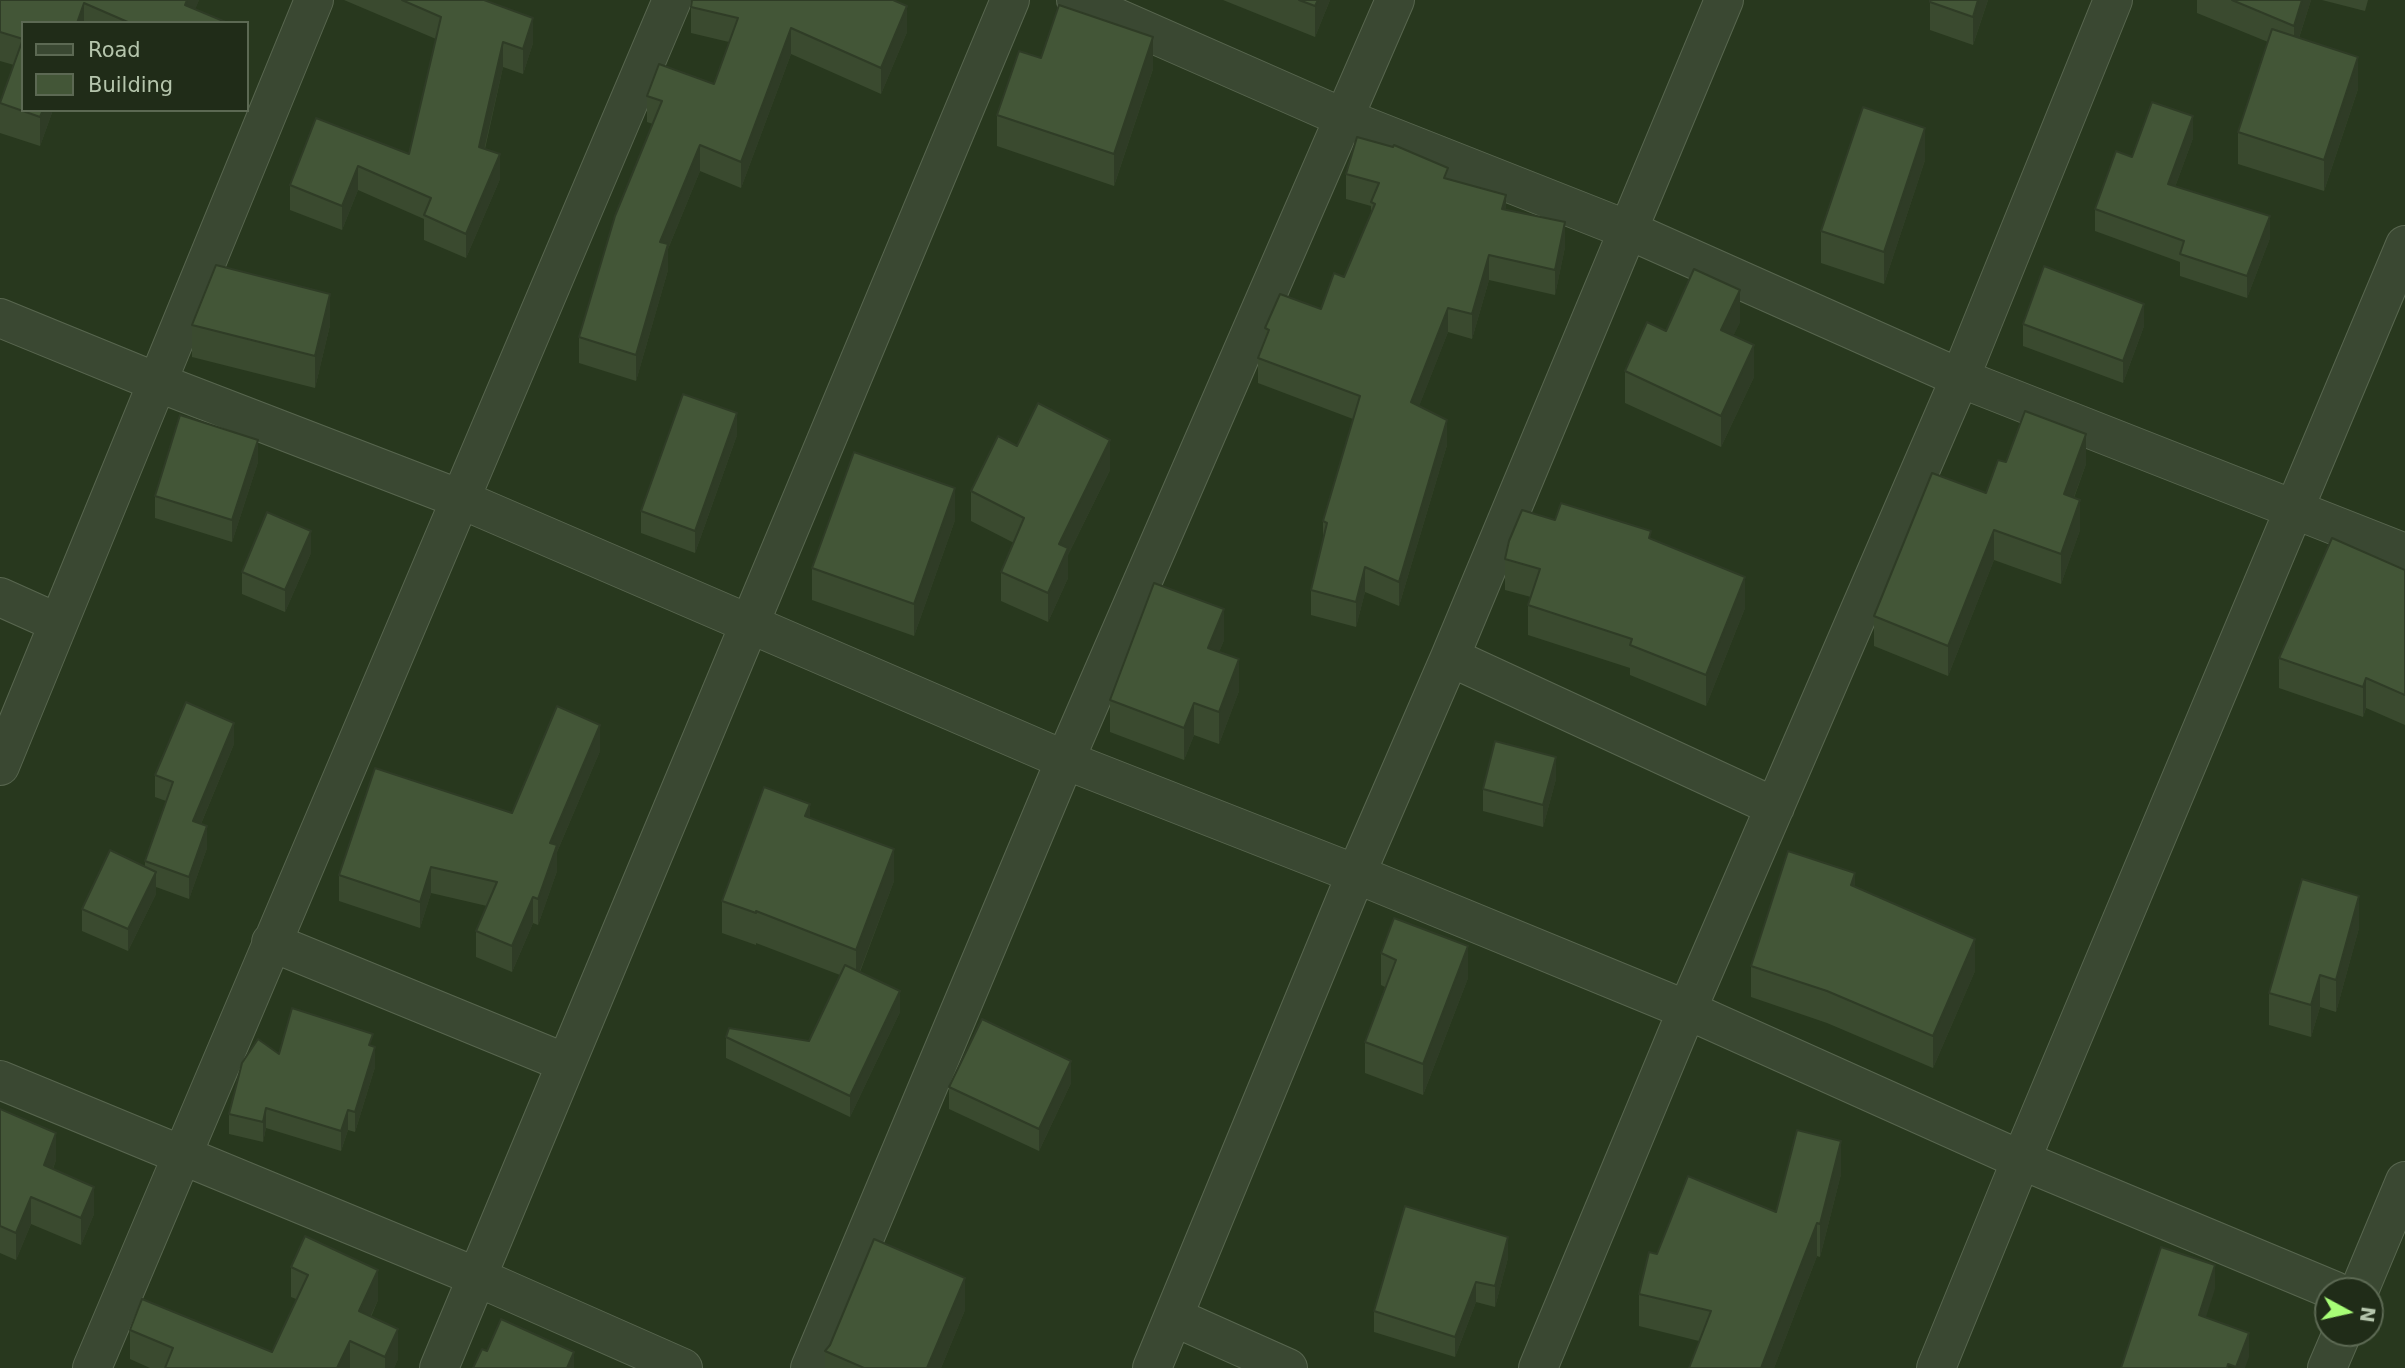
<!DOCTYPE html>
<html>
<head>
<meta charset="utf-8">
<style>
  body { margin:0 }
  #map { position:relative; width:2405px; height:1368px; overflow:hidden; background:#28381e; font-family:"DejaVu Sans",sans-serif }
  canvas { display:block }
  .legend { position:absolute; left:21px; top:21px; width:228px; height:91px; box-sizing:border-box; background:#202c18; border:2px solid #5c6953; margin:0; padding:9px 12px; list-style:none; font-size:21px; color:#b5c5ac }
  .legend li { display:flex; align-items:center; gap:14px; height:35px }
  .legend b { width:35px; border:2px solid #5c6953 }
  .north { position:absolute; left:2314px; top:1277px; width:70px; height:70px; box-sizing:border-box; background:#202c18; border:2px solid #5c6953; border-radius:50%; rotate:98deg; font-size:19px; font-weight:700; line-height:28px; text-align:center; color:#b5c5ac }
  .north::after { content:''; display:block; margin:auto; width:24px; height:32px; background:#a8fe77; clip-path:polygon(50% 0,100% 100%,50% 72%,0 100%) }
</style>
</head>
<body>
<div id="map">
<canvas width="2405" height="1368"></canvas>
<ul class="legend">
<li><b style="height:9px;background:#3a4832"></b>Road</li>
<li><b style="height:19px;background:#435637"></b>Building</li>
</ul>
<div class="north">N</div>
</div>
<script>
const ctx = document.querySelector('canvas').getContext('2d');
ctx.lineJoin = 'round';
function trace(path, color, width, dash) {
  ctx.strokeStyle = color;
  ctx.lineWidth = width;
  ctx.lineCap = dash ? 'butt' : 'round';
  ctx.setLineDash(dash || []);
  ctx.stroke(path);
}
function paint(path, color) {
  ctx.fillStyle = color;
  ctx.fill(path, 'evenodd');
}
const minor = new Path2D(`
  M1076,0L1344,118L1628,230L1960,378L2405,553
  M0,318L159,383L460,499L1065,760L1356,874L1687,1010L2021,1160L2335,1291
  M0,597L58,623
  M1450,657L1775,807
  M0,766L314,0
  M271,942L566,1063
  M0,1080L477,1277L683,1368
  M2359,1291L2405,1181
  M1174,1317L1288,1368
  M92,1368L672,0
  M439,1368L1010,0
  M810,1368L1065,760L1395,0
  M1152,1368L1356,874L1450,657L1724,0
  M1538,1368L1687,1010L1960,378L2113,0
  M1936,1368L2021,1160L2405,245
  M2327,1368L2342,1333`);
const wall = new Path2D(`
  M0,0H199L195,9L228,23H23L53,110L40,146L0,133V103L14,65L0,61Z
  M344,0H484L533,43L523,74L503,67L485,149L500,179L466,258L424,240V219L358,190L342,230L290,210V185L316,118L409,154L436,39Z
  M1223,0H1330L1315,37Z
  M1930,0H1988L1973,45L1930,30Z
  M2197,0H2311L2299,38L2358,89L2324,191L2238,164V132L2268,42L2197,13Z
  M2322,0H2368L2365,11Z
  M691,7L907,32L881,94L791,54L741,188L700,171L668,249V270L636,381L579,363V337L653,124L647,122V96L714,84L729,42L691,33Z
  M1041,58L1153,69L1114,186L997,146V115Z
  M2193,138L2175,187L2270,238L2247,298L2180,276V262L2095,231V209L2132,157Z
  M1925,160L1884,284L1821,263V231Z
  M1346,174L1448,179L1506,210L1565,247L1555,295L1489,280L1472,339L1448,332L1419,406L1447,445L1399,606L1365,592L1356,627L1311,615V590L1323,542V521L1353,419L1258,383V358L1265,340V328L1321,309L1344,277L1371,214V206L1346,199Z
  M1740,322L1733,336L1754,377L1721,447L1625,403V371L1666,331Z
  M2023,324L2144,326L2123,383L2023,346Z
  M192,325H330L315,388L192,357Z
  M737,435L695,553L641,533V511Z
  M1017,446L1110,470L1068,555V578L1048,622L1001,601V572L1014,543L971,521V491Z
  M258,462L232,542L155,518V496Z
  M2006,462L2086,464L2074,498L2080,530L2061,584L1994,560L1948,676L1874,646V616L1986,493Z
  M955,520L914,636L812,600V568Z
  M1555,520L1651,538L1745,608L1706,706L1630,675V668L1528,635V605L1531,597L1505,590V559Z
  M311,553L285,612L242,594V572Z
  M2405,570V725L2366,708L2363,717L2279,688V658Z
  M1224,640L1219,652L1239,691L1219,744L1194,735L1184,760L1110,732V700Z
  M234,744L201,824L207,848L189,899L156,887V894L128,951L82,931V909L145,867V861L166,801L155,797V775Z
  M600,751L557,852V871L538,925L533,923L512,972L476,957V931L487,906L431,893L420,928L339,901V875L512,813Z
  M1556,779L1543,827L1483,811V789Z
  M810,818L894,881L860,972L900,1012L850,1117L726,1058V1037L809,1041L840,975L756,943V945L722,933V901Z
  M2359,928L2336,1012L2320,1007L2311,1037L2269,1025V993Z
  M1381,953L1468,978L1423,1095L1365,1073V1042L1385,987L1381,985Z
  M1751,966L1975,971L1933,1068L1827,1023L1751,997Z
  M373,1046L375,1067L355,1132L348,1130L341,1151L266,1128L263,1142L229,1134V1114L279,1054Z
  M1071,1083L1039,1151L949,1109V1087Z
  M0,1109L56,1160L53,1169L94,1214L81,1245L31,1224L16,1260L0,1253Z
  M1841,1174L1820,1257L1817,1256L1774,1368H1689L1699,1341L1639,1326V1294L1657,1254L1776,1212Z
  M1508,1258L1495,1307L1476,1302L1455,1357L1374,1332V1311Z
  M291,1267L378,1300L371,1317L398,1359L394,1368H150L130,1359V1330L272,1352L296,1299L291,1297Z
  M965,1310L941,1368H825V1351L830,1345Z`);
const shadedWall = new Path2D(`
  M187,0H199L190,23L185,5Z
  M1318,0H1330L1315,37V6Z
  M1978,0H1988L1973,45V17Z
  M2302,0H2311L2294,53V26Z
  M84,3V23H77Z
  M907,6V32L881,94V68Z
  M533,18V43L523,74V49Z
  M791,28V54L741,188V162Z
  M1153,37V69L1114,186V154Z
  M503,42V67L479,172V147Z
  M2358,57V89L2324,191V160Z
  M43,110H53L40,146V117Z
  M2193,116V138L2168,206V184Z
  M1925,128V160L1884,284V252Z
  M700,145V171L668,249V270L636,381V355L660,242Z
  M500,154V179L466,258V234Z
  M358,166V190L342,230V206Z
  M1506,195V220L1502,209Z
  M2270,216V238L2247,298V276Z
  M1565,222V247L1555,295V270Z
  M1489,255V280L1472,339V314Z
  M1740,290V322L1721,362V330Z
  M330,294V325L315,388V356Z
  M2144,304V326L2123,383V361Z
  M1448,308V332L1411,427V402Z
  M1754,345V377L1721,447V416Z
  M737,413V435L695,553V531Z
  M1447,420V445L1399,606V582Z
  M2086,434V464L2064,524V494Z
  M258,440V462L232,542V520Z
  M1110,440V470L1068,555V578L1048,622V593L1059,544Z
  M955,488V520L914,636V604Z
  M2080,500V530L2061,584V554Z
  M1994,530V560L1948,676V646Z
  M311,531V553L285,612V590Z
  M1365,567V592L1356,627V602Z
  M1745,577V608L1706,706V675Z
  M1224,609V640L1208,680V648Z
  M1239,659V691L1219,744V712Z
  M2366,678V708L2363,717V687Z
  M1194,703V735L1184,760V728Z
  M234,723V744L193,843V821Z
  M600,725V751L557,852V871L538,925V899L550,843Z
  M1556,757V779L1543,827V805Z
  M810,804V836L805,816Z
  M207,826V848L189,899V877Z
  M894,849V881L856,981V950Z
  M431,867V893L420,928V902Z
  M156,872V894L128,951V929Z
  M1855,873V905L1851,885Z
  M2359,896V928L2336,1012V980Z
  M533,897V923L512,972V946Z
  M1975,939V971L1933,1068V1036Z
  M1468,946V978L1423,1095V1064Z
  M2320,975V1007L2311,1037V1005Z
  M900,991V1012L850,1117V1096Z
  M375,1047V1067L355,1132V1112Z
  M1071,1061V1083L1039,1151V1129Z
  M266,1108V1128L263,1142V1122Z
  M348,1110V1130L341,1151V1131Z
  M56,1133V1160L44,1192V1165Z
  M1841,1141V1174L1820,1257V1224Z
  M94,1187V1214L81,1245V1218Z
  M31,1197V1224L16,1260V1233Z
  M1817,1223V1256L1774,1368H1761Z
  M1508,1237V1258L1495,1307V1286Z
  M2215,1265V1289L2199,1339V1315Z
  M378,1270V1300L359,1341V1311Z
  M965,1278V1310L941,1368H927Z
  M1476,1282V1302L1455,1357V1337Z
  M398,1329V1359L394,1368H385V1357Z
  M2249,1333V1357L2245,1368H2236Z
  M350,1341V1368H337Z
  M574,1352V1368H567Z`);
const building = new Path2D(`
  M0,0H187L185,5L228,23H130L84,3L77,23H23V110H43L40,117L0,103L23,39L0,32Z
  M402,0H484L533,18L523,49L503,42L479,147L500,154L466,234L424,215L431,198L358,166L342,206L290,185L316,118L409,154L441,17Z
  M692,0H893L907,6L881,68L791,28L741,162L700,145L660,242L668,244L636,355L579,337L615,216L662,101L647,96L659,64L714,84L738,18L691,7Z
  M1299,0H1318L1315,6Z
  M1930,0H1978L1973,17L1930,2Z
  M2232,0H2302L2294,26Z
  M1059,5L1153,37L1114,154L997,115L1019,51L1041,58Z
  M2272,29L2358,57L2324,160L2238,132Z
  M2152,102L2193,116L2168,184L2270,216L2247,276L2180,254L2184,241L2095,209L2116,151L2132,157Z
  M1863,107L1925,128L1884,252L1821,231Z
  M1357,137L1393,147L1394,145L1448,168L1444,178L1506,195L1502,209L1565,222L1555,270L1489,255L1472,314L1448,308L1411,402L1447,420L1399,582L1365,567L1356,602L1311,590L1327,523L1323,521L1360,396L1258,358L1269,330L1265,328L1280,294L1321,309L1334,273L1344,277L1375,204L1371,202L1379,183L1346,174Z
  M216,265L330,294L315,356L192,325Z
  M2044,266L2144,304L2123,361L2023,324Z
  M1694,269L1740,290L1721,330L1754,345L1721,416L1625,371L1647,322L1666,331Z
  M683,394L737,413L695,531L641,511Z
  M1038,403L1110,440L1059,544L1068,548L1048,593L1001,572L1024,518L971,491L998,436L1017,446Z
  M2025,411L2086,434L2064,494L2080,500L2061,554L1994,530L1948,646L1874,616L1932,473L1986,493L1998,460L2006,462Z
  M180,415L258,440L232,520L155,496Z
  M854,452L955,488L914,604L812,568Z
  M1561,503L1651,531L1649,538L1745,577L1706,675L1630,645L1632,639L1528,605L1540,569L1505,559L1509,541L1522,510L1555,520Z
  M267,512L311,531L285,590L242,572Z
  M2332,538L2405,570V695L2366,678L2363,687L2279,658Z
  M1154,583L1224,609L1208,648L1239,659L1219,712L1194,703L1184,728L1110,700Z
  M186,702L234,723L193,821L207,826L189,877L145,861L173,782L155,775Z
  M557,706L600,725L550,843L557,845L538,899L533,897L512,946L476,931L497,882L431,867L420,902L339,875L375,768L512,813Z
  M1495,741L1556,757L1543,805L1483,789Z
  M764,787L810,804L805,816L894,849L856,950L756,911V913L722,901Z
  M110,850L156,872L128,929L82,909Z
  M1788,851L1855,873L1851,885L1975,939L1933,1036L1827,991L1751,966Z
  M2302,879L2359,896L2336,980L2320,975L2311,1005L2269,993Z
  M1394,918L1468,946L1423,1064L1365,1042L1396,960L1381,953Z
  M845,965L900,991L850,1096L726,1037L729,1028L809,1041Z
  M292,1008L373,1034L369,1045L375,1047L355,1112L348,1110L341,1131L266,1108L263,1122L229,1114L242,1063L258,1039L279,1054Z
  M982,1019L1071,1061L1039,1129L949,1087Z
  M0,1109L56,1133L44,1165L94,1187L81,1218L31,1197L16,1233L0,1226Z
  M1797,1130L1841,1141L1820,1224L1817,1223L1761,1368H1689L1711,1311L1639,1294L1649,1252L1657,1254L1688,1176L1776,1212Z
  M1405,1206L1508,1237L1495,1286L1476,1282L1455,1337L1374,1311Z
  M305,1236L378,1270L359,1311L398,1329L385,1357L350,1341L337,1368H165L173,1348L130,1330L142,1299L272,1352L308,1275L291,1267Z
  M874,1239L965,1278L927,1368H864L825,1351L830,1345Z
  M2161,1247L2215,1265L2199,1315L2249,1333L2236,1367L2228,1364L2227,1368H2121Z
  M501,1319L574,1352L567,1368H473L482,1349L487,1351Z`);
trace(minor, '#58664f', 40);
trace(minor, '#3a4832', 38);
paint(wall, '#3a4a2f');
paint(shadedWall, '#2f3c26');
paint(building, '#435637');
trace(building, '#2f3c26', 2);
</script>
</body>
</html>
